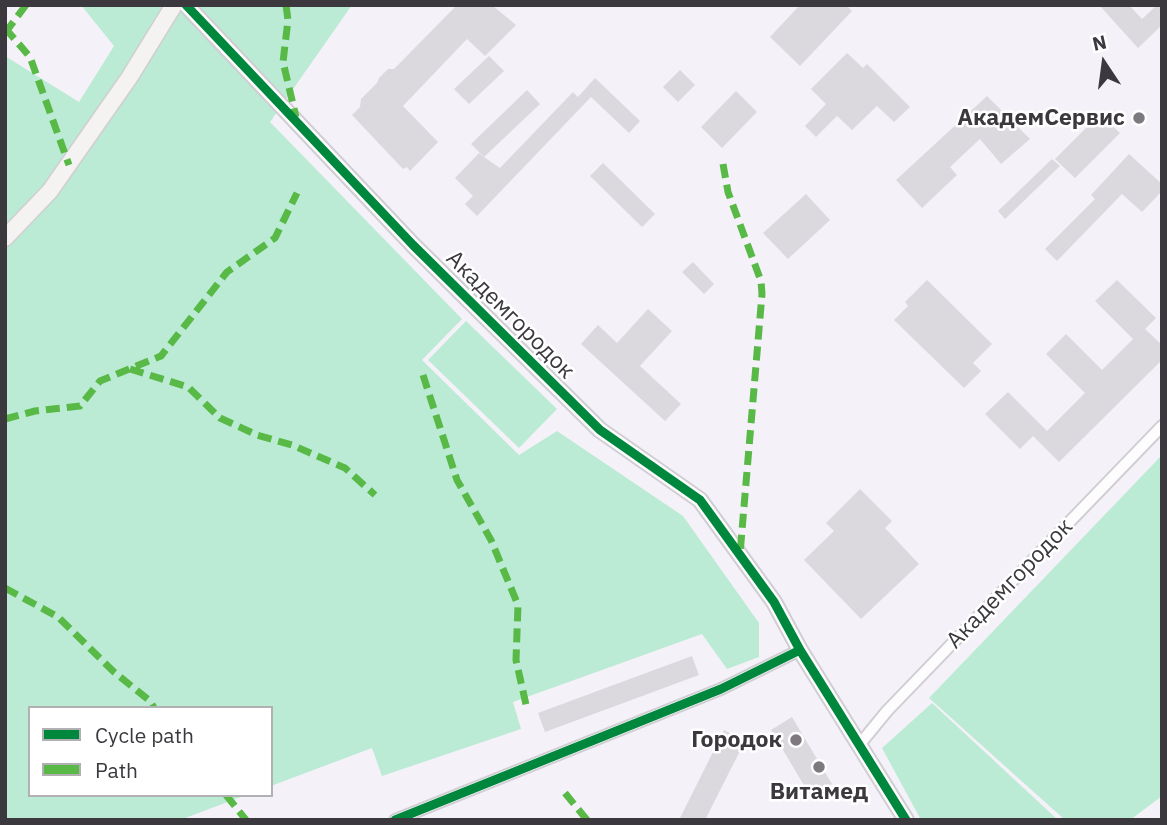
<!DOCTYPE html>
<html>
<head>
<meta charset="utf-8">
<style>
  body { margin:0 }
  #map { position:relative; width:1167px; height:825px; overflow:hidden; background:#f5f1f8; font-family:"IBM Plex Sans",sans-serif }
  canvas { display:block }
  .frame { position:absolute; inset:0; border:7px solid #3c393e; pointer-events:none }
  .legend { position:absolute; left:28px; top:706px; width:245px; height:91px; box-sizing:border-box; background:#fff; border:2px solid #b1b0b2; margin:0; padding:9px 12px; list-style:none; font-size:21px; color:#3c393e }
  .legend li { display:flex; align-items:center; gap:14px; height:35px }
  .legend b { width:35px; border:2px solid #b1b0b2 }
  .north { position:absolute; left:1069px; top:28px; width:70px; height:70px; -webkit-text-stroke:5px #fff; paint-order:stroke; rotate:347deg; font-size:19px; font-weight:700; line-height:28px; text-align:center; color:#3c393e }
  .north::after { content:''; display:block; margin:auto; width:24px; height:32px; background:#3c393e; clip-path:polygon(50% 0,100% 100%,50% 72%,0 100%) }
</style>
</head>
<body>
<div id="map">
<canvas width="1167" height="825"></canvas>
<div class="frame"></div>
<ul class="legend">
<li><b style="height:9px;background:#00873e"></b>Cycle path</li>
<li><b style="height:9px;background:#58b947"></b>Path</li>
</ul>
<div class="north">N</div>
</div>
<script>
const ctx = document.querySelector('canvas').getContext('2d');
ctx.lineJoin = 'round';
function paint(path, color) {
  ctx.fillStyle = color;
  ctx.fill(path, 'evenodd');
}
function trace(path, color, width, dash) {
  ctx.strokeStyle = color;
  ctx.lineWidth = width;
  ctx.lineCap = dash ? 'butt' : 'round';
  ctx.setLineDash(dash || []);
  ctx.stroke(path);
}
function drawText(font, color, halo, rows, align = 'center') {
  ctx.font = font + ' "IBM Plex Sans",sans-serif';
  ctx.lineWidth = 5;
  ctx.setLineDash([]);
  ctx.textBaseline = 'middle';
  ctx.strokeStyle = halo;
  ctx.fillStyle = color;
  for (const [text, x, y, turn = 0] of rows) {
    ctx.save();
    ctx.translate(x, y);
    ctx.rotate((+turn || 0) * Math.PI / 180);
    ctx.textAlign = isNaN(turn) ? turn : align;
    if (halo) ctx.strokeText(text, 0, 0);
    ctx.fillText(text, 0, 0);
    ctx.restore();
  }
}
const green = new Path2D(`
  M81,5H352L270,122L462,319L422,360L519,455L557,431L683,516L759,623V657L727,669L702,634L513,702L521,729L382,776L372,748L271,786V708H30V795H246L180,820H5V56L79,102L114,46Z
  M466,321L557,409L519,448L428,360Z
  M1162,455V796L1130,820H1065L929,698Z
  M932,703L1058,820H921L882,748Z`);
const building = new Path2D(`
  M457,5H492L516,25L485,56L467,39L403,106L438,142L410,171L407,167L403,169L352,115L360,107L361,99L377,83L379,78L388,69H394Z
  M800,5H846L852,11L800,66L770,37Z
  M1099,5H1129L1142,19L1157,5H1162V25L1138,48Z
  M847,53L863,68L867,64L910,107L894,122L877,106L852,130L837,116L816,137L805,126L826,104L811,89Z
  M489,56L504,71L469,104L454,89Z
  M680,70L695,85L678,102L663,87Z
  M595,78L640,121L629,133L591,97L477,216L465,204L473,196L455,178L479,153L484,157L471,144L527,90L540,104L484,157L500,168L573,92L578,97Z
  M736,91L757,112L722,148L701,127Z
  M987,96L1030,139L1001,164L980,139L950,167L957,175L922,208L896,180Z
  M1100,114L1120,133L1075,178L1055,159Z
  M1129,154L1162,184V191L1142,212L1122,194L1057,261L1045,249L1095,199L1091,195Z
  M1052,159L1060,166L1005,219L998,211Z
  M603,163L655,214L642,227L590,176Z
  M806,194L830,220L788,259L763,233Z
  M693,262L714,284L704,294L682,272Z
  M927,280L992,344L973,363L981,371L964,388L894,320L908,306L905,302Z
  M1117,280L1156,318L1145,329L1162,345V360L1059,462L1033,436L1020,449L985,414L1008,392L1047,431L1085,393L1046,354L1066,334L1102,370L1133,339L1095,301Z
  M648,309L672,331L640,366L681,404L665,421L581,344L598,325L617,343Z
  M860,489L892,521L885,528L919,564L861,619L804,560L834,531L826,523Z
  M692,656L699,675L545,732L538,713Z
  M792,717L832,784L811,797L771,730Z
  M724,730L745,741L705,820H679Z`);
const minor = new Path2D(`
  M860,744L887,711L1162,426
  M395,820L721,689L800,650`);
const tertiary = new Path2D(`
  M186,5L413,245L600,430L700,500L774,602L800,650L906,820`);
const secondary = new Path2D(`
  M5,238L50,191L129,78L174,5`);
const quiet = new Path2D(`
  M286,5L288,20L283,62L296,117
  M5,28L30,57L69,165
  M5,33L26,5
  M723,164L728,192L761,281L762,294L740,554
  M130,369L188,387L220,418L257,435L292,445L345,468L375,495
  M423,375L457,480L491,540L518,605L516,660L527,709
  M5,419L35,411L80,406L100,381L161,356L227,272L275,238L297,193
  M5,588L58,617L114,672L150,701L154,708
  M565,793L587,820
  M226,795L246,820`);
const cycleway = new Path2D(`
  M186,5L413,245L600,430L700,500L774,602L800,650L906,820
  M395,820L721,689L800,650`);
const markers = [
  [1139,118,7,"#7d797f"],
  [796,740,7,"#7d797f"],
  [819,767,7,"#7d797f"]
];
const poiNames = [
  ["АкадемСервис",1125,118],
  ["Городок",782,740],
  ["Витамед",819,792,"center"]
];
const streetNames = [
  ["Академгородок",510,315,45],
  ["Академгородок",1010,584,-46]
];
paint(green, '#bbebd4');
paint(building, '#dbd8de');
trace(minor, '#d0ced3', 14);
trace(tertiary, '#d0ced3', 18);
trace(secondary, '#d0ced3', 19);
trace(minor, '#fefdfe', 10);
trace(tertiary, '#fefdfe', 14);
trace(secondary, '#f5f3f2', 16);
trace(quiet, '#58b947', 7, [14, 7]);
trace(cycleway, '#00873e', 9);
for (const [x, y, r, color] of markers) {
  const dot = new Path2D();
  dot.arc(x, y, r, 0, 2 * Math.PI);
  ctx.fillStyle = color;
  ctx.fill(dot);
  trace(dot, '#fff', 2.5);
}
drawText('bold 23px', '#3c393e', '#fff', poiNames, 'right');
drawText('23px', '#3c393e', '#fff', streetNames);
</script>
</body>
</html>
